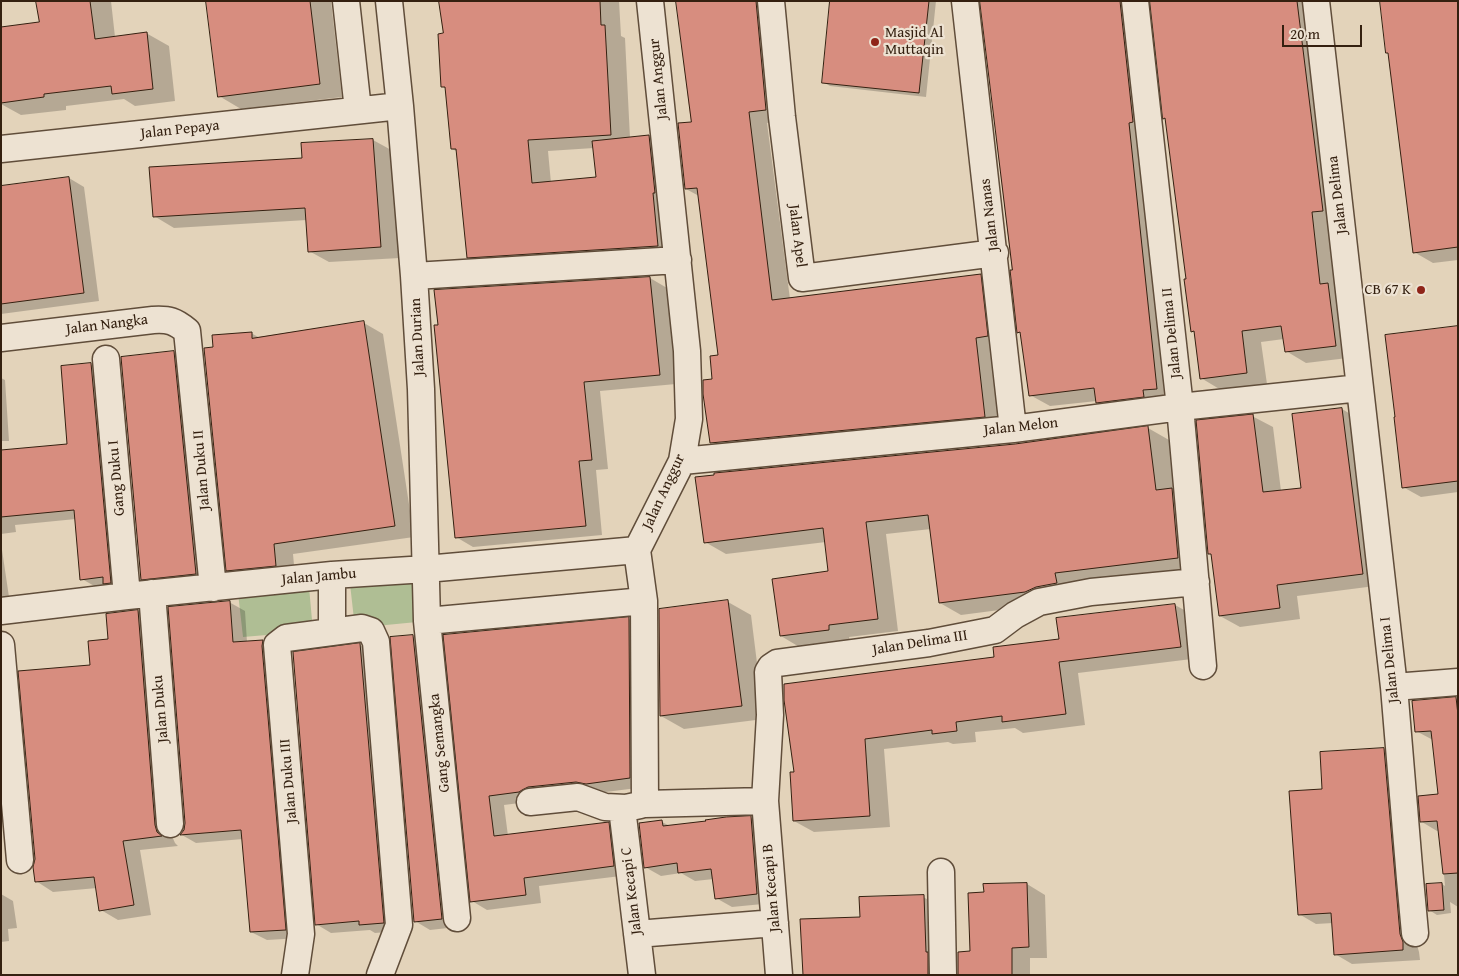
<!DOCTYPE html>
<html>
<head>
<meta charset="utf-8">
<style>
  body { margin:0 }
  #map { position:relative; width:1459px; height:976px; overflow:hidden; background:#e3d3ba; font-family:"Gentium Book Plus",serif }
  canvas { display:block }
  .frame { position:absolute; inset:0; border:2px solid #342010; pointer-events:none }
  .scale { position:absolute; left:1282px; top:25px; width:80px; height:22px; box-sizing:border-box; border:2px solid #342010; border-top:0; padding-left:6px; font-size:15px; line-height:18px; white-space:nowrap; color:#342010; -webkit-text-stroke:4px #ede2d2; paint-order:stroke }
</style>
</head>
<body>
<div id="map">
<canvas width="1459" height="976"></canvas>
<div class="frame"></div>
<div class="scale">20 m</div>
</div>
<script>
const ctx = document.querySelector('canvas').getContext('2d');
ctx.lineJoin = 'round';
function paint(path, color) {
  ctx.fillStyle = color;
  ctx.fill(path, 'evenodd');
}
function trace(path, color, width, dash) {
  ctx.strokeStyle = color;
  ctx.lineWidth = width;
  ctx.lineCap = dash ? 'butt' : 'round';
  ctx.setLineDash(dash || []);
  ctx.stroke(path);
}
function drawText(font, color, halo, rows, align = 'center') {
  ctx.font = font + ' "Gentium Book Plus",serif';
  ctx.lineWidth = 4.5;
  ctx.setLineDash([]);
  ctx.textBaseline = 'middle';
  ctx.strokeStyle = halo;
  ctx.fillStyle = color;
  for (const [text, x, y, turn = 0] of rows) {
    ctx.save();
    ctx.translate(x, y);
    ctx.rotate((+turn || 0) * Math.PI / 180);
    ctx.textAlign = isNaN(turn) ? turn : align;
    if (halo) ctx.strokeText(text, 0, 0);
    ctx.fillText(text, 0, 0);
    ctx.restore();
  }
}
const green = new Path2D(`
  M413,577L417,622L355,628L350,584Z
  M309,587L313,631L243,637L238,593Z`);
const shadow = new Path2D(`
  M37,1H111L115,37L146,33L169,46L175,101L135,106L124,99L66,106V110L21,115L1,104V28L40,23Z
  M207,1H331L342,97L241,109L219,96Z
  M441,1H619L621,36L625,38L630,138L649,137L669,148L678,257L488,269L468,257L458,152L452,149L446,89L442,86L444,35ZM594,148L597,178L551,183L548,151Z
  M677,1H773L785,120L767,123L790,299L980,276L999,287L1004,427L730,454L711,442L714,380L720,356L699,196L686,189L692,123Z
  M831,1H936L926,97L830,86L823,82Z
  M981,1H1145L1176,400L1117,414L1097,402V401L1050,406L1030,395L1022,334L1018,332L1014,271Z
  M1151,1H1315L1356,357L1306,363L1286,351L1284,339L1261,342L1267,384L1221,390L1201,378L1195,333L1192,331L1187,280L1166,119L1164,118Z
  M1458,1V260L1433,263L1414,252L1389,53Z
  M373,140L393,151L400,258L329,262L309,251L307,220L174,228L154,216L303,159Z
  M69,178L84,187L99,301L1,314V187Z
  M650,278L667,288L676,384L600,391L608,469L596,470L602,535L473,547L456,537Z
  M364,323L383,334L414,537L293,554L295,576L247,581L228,570L214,348L251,333L260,338Z
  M1458,328V492L1421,497L1403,487Z
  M174,352L185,359L208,580L153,586L142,579Z
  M91,365L106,373L125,591L96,587L82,579L76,519L15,525L16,532L1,534V468L69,445Z
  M1,378L5,380L9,441H1Z
  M1342,409L1362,421L1383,585L1297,596L1300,619L1240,627L1220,616L1212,555L1209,553L1252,416L1273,427L1281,491L1302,489Z
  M1148,428L1169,440L1175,492L1199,569L1046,604L961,615L940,603L931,529L886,534L898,631L849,637L850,641L801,648L781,636L830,572L826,542L726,554L705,542L1015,445Z
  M1,543L9,597L1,598Z
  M229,602L245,611L247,642L263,641L278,650L300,938L267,940L251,932L243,839L196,843L182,835L185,831Z
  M728,602L751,615L764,719L684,729L661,716Z
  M1175,605L1195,616L1200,658L1078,673L1085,725L1023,733L1015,728L975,732L976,742L953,744L948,742L884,749L890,827L814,832L794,821L795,773L996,658L1060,640L1058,619Z
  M138,611L156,621L172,836L175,843L178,846L140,850L151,915L118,920L101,910L97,888L53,892L36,881L91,666L110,640Z
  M629,619L644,628L645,787L504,805L508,836L608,823L624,832L629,875L539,886L541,903L487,910L472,901L445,636Z
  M413,637L429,645L457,927L430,930L415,921Z
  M360,645L375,653L398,931L375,933L370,930L331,933L316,924Z
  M1458,699V907L1450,902L1451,913L1437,915L1429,910L1442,884L1445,886L1440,830L1437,831L1422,822L1439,796L1433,740L1416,731L1413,702Z
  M1384,749L1401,759L1417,945L1419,952L1420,960L1352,964L1335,954L1333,923L1316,924L1299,914L1324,790Z
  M751,818L766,827L773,903L732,907L716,898L714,879L695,881L681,873L661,876L645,867L662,822L670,826Z
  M1027,884L1045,895L1047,958H1030V975H959L971,953L985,894Z
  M1,894L13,901L17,928L8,929L9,941L1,942Z
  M923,897L942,907L946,975H805L861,919Z`);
const building = new Path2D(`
  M36,1H90L95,39L147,32L153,89L112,94L111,86L44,94V97L1,103V27L39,22Z
  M206,1H310L320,84L218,97Z
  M439,1H600L601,25H605L611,135L528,140L532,183L596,177L592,141L649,135L655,193H653L658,246L467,258L456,149H451L445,87H441L438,34L443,33Z
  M676,1H756L766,110L749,112L772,300L981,274L988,336L976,338L985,417L710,443L703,394V380L712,379L710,356L718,355L697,188L685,189L678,123L691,122Z
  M830,1H929L919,93L822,83Z
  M980,1H1120L1133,122L1129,123L1157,389L1143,390L1144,397L1096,403L1094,388L1029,396L1020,332L1017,333L1010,270H1012Z
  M1150,1H1297L1323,211L1312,212L1320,284L1328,283L1336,346L1285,352L1281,326L1242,331L1247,373L1200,379L1194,331L1191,332L1184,279H1186L1165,118L1163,119Z
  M1380,1H1458V247L1413,253L1388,53H1386Z
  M373,139L381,247L308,252L305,208L153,217L149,167L302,158L301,143Z
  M69,177L84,293L1,304V186Z
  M650,277L660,375L584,382L592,460L579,461L586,526L455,538L434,325H438L434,290Z
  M364,321L395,526L274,544L276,566L226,571L204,348L213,347L212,335L252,332V338Z
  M1458,326V481L1402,488L1394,417H1395L1385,335Z
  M174,351L196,574L141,580L121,357Z
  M91,363L111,583L103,584V577L80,580L74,510L1,517V450L67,444L61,366Z
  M1342,408L1363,574L1277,585L1280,608L1219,616L1211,554H1208L1196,420L1253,414L1263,492L1301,488L1292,414Z
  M1148,426L1156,490L1172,488L1178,558L1055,573L1057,583L1036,587L1025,592L939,603L928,515L866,522L878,619L829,625V630L780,636L772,579L828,571L823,528L704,543L695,477L714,475V473L1015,444Z
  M728,600L742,706L660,716L659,609Z
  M230,601L233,642L263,640L262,646L286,930L250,932L241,830L180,835L184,830L185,823L168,607Z
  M1175,604L1181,647L1059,662L1066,714L1002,722V716L956,722L957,731L932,734V730L865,739L870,816L793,821L790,772H794L784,700V684L994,657L993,647L1059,639L1056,618Z
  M138,610L155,825L157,832L162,836L123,841L134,905L99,911L94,877L35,882L33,867L35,859L18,671L90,665L88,641L108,639L106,614Z
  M629,617L630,778L586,784L576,782L528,787L522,790L519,792L489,796L494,836L609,822L614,866L524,878L526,895L470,902L443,635Z
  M413,635L442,919L414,922L390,637Z
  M360,643L384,923L359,925V921L315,925L293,652Z
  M1456,697L1458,715V873L1443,874L1437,821L1420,822L1418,796L1438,794L1431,731L1415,732L1412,701Z
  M1384,748L1400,934L1403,942V950L1334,955L1331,913L1298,915L1289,791L1322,789L1320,752Z
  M751,816L757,894L715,899L711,869L678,873L677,863L644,868L639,823L662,820L663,826L706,821L705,820L726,817Z
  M1027,883L1029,947L1012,948V975H958V952L970,951L968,893L984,892L983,884Z
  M1442,883L1444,910L1428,911L1426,884Z
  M924,895L926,952H928V975H803L800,919L860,917L859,897Z`);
const street = new Path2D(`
  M346,1L358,110
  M389,1L400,106L414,276L421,389L427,621L457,918
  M650,1L687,351L689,419L682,461L637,550L644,601L645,804L765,801
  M771,1L782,117L802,278L995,253
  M965,1L1013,429
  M1135,1L1180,407L1203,666
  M1316,1L1394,687L1410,879L1415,933
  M1,149L400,106
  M414,276L678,260
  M1,338L153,320C169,319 175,321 187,331L213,588
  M106,359L127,596
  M682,461L1013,429L1180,407L1360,388
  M152,593L170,824
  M1,611L127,596L332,575L426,569L637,550
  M427,621L644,601
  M332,631V575
  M1,645L20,860
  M1394,687L1458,682
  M530,802L578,797L605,807L626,808L640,805
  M622,808L642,975
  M941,872L943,975
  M637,934L775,923
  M295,975L301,934L277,645L286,638L362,628L371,631L376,642L399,925L380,975
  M779,975L765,801L770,715L768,672L771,667L777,663L929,643L995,630L1015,615L1039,602L1091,592L1196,582`);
const markers = [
  [875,42,5,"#8f2418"],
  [1421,290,5,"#8f2418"]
];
const poiNames = [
  ["Masjid Al",885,33],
  ["Muttaqin",885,50],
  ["CB 67 K",1411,290,"right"]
];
const streetNames = [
  ["Jalan Anggur",659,79,-96],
  ["Jalan Pepaya",180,130,-6],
  ["Jalan Delima",1338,195,-97],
  ["Jalan Nanas",990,215,-97],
  ["Jalan Apel",797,236,83],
  ["Jalan Nangka",107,325,-7],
  ["Jalan Delima II",1172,333,-96],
  ["Jalan Durian",418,337,-93],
  ["Jalan Melon",1021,427,-6],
  ["Jalan Duku II",202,470,-95],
  ["Gang Duku I",117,478,-95],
  ["Jalan Anggur",664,492,-65],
  ["Jalan Jambu",319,577,-5],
  ["Jalan Delima III",920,643,-9],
  ["Jalan Delima I",1390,660,-96],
  ["Jalan Duku",161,709,-95],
  ["Gang Semangka",440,743,-96],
  ["Jalan Duku III",289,781,-95],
  ["Jalan Kecapi B",772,888,-95],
  ["Jalan Kecapi C",632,891,-97]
];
paint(green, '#afbe94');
paint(shadow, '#0003');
paint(building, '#d78d7f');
trace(building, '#342010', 1);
trace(street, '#604d3a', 29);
trace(street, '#ede2d2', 26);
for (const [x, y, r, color] of markers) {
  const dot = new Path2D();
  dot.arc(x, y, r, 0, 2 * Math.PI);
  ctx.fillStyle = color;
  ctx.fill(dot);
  trace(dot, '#ede2d2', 2);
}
drawText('15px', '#342010', '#ede2d2', poiNames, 'left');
drawText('15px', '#342010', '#ede2d2', streetNames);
</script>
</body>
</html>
